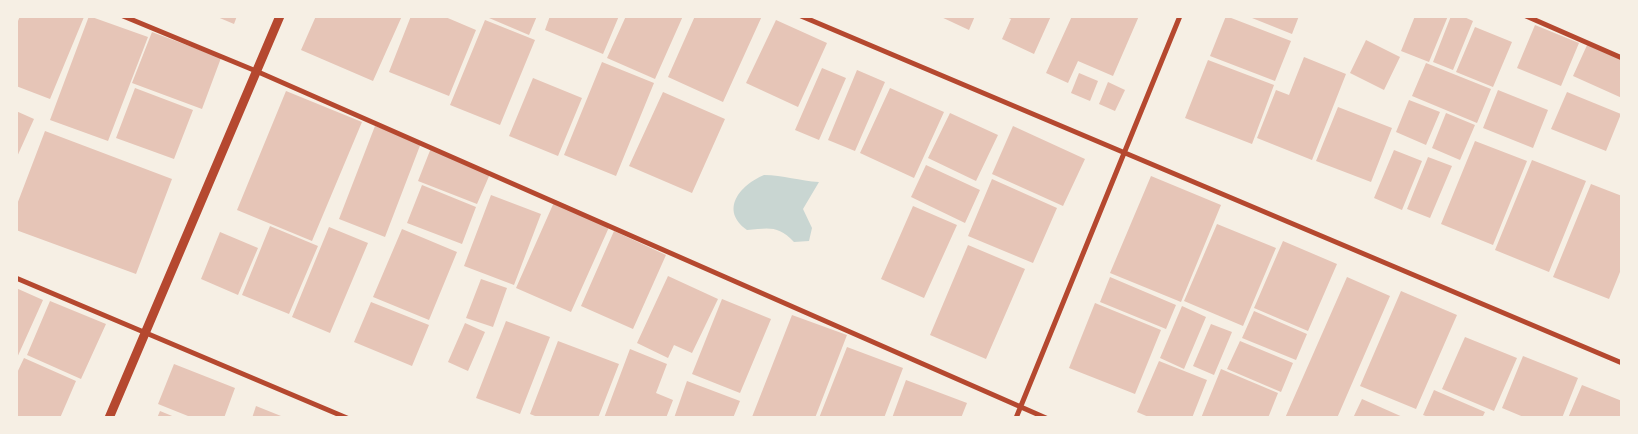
<!DOCTYPE html>
<html>
<head>
<meta charset="utf-8">
<style>
  body { margin:0 }
  #map { position:relative; width:1638px; height:434px; overflow:hidden; background:#f6efe4; font-family:"Times New Roman",serif }
  canvas { display:block }
  .frame { position:absolute; inset:0; border:18px solid #f6efe4; pointer-events:none }
</style>
</head>
<body>
<div id="map">
<canvas width="1638" height="434"></canvas>
<div class="frame"></div>
</div>
<script>
const ctx = document.querySelector('canvas').getContext('2d');
ctx.lineJoin = 'round';
function paint(path, color) {
  ctx.fillStyle = color;
  ctx.fill(path, 'evenodd');
}
function trace(path, color, width, dash) {
  ctx.strokeStyle = color;
  ctx.lineWidth = width;
  ctx.lineCap = dash ? 'butt' : 'round';
  ctx.setLineDash(dash || []);
  ctx.stroke(path);
}
const water = new Path2D(`
  M764,175C783,175 800,181 819,182L803,209L812,228L809,241L794,242C778,225 769,228 747,230C719,210 740,185 764,175Z`);
const building = new Path2D(`
  M20,16L84,17L50,99L16,86V26Z
  M89,16L148,37L108,141L50,120Z
  M215,16H237L234,24Z
  M316,16H402L373,81L301,50Z
  M411,16H443L476,30L449,96L389,72Z
  M490,16H537L529,35L489,18Z
  M550,16H619L603,54L545,30Z
  M626,16H683L655,79L607,58Z
  M695,16H762L723,102L668,77Z
  M939,16H975L969,30Z
  M1004,16H1051L1034,54L1002,39L1011,19Z
  M1072,16H1139L1113,76L1078,61L1068,83L1046,73Z
  M1226,16L1291,41L1275,81L1210,56Z
  M1247,16H1299L1292,34Z
  M1415,16H1448L1429,62L1401,51Z
  M1451,16H1462L1473,21L1453,70L1433,62Z
  M485,20L535,40L500,125L450,105Z
  M776,20L827,43L798,107L746,83Z
  M1535,25L1579,43L1561,86L1517,68Z
  M1475,27L1512,42L1493,87L1456,72Z
  M152,32L221,58L202,109L132,83Z
  M1366,40L1400,57L1384,90L1350,73Z
  M1588,43L1622,58V98L1573,76Z
  M1304,57L1346,74L1312,160L1257,138L1276,90L1289,95Z
  M1208,60L1274,85L1252,144L1185,118Z
  M602,62L654,83L616,176L564,155Z
  M1426,63L1491,89L1477,123L1412,96Z
  M822,68L846,78L819,140L795,130Z
  M857,70L885,82L855,151L828,140Z
  M1079,73L1098,81L1090,101L1071,93Z
  M533,78L582,98L558,156L509,136Z
  M1108,82L1125,90L1115,111L1099,104Z
  M135,88L193,110L174,159L116,138Z
  M890,88L944,112L914,178L860,153Z
  M1498,90L1548,110L1533,148L1483,128Z
  M286,91L362,122L312,241L237,210Z
  M663,92L725,119L692,193L629,166Z
  M1567,92L1621,114L1606,151L1551,129Z
  M1409,100L1440,112L1426,145L1396,132Z
  M1338,107L1392,128L1371,182L1316,161Z
  M16,111L34,119L16,159Z
  M950,113L998,135L976,181L928,158Z
  M1446,113L1475,125L1460,160L1432,148Z
  M375,126L421,143L385,237L339,219Z
  M1013,126L1085,159L1063,206L992,174Z
  M45,131L172,179L136,274L16,230V207Z
  M1475,141L1527,161L1493,245L1441,224Z
  M431,148L490,174L477,204L418,181Z
  M1394,150L1422,161L1402,210L1374,198Z
  M1428,157L1452,166L1430,218L1407,209Z
  M1532,160L1586,181L1549,272L1495,250Z
  M926,165L980,190L965,223L911,197Z
  M1151,176L1221,205L1181,302L1110,273Z
  M992,179L1057,208L1033,263L968,236Z
  M1591,184L1622,196V267L1609,299L1553,277Z
  M422,185L476,207L462,244L407,223Z
  M491,195L541,214L514,285L464,266Z
  M555,200L610,225L571,312L516,288Z
  M913,206L957,225L924,298L881,279Z
  M1217,224L1276,248L1243,326L1184,301Z
  M270,226L318,246L289,314L242,295Z
  M329,227L368,243L330,333L292,317Z
  M402,229L457,252L429,320L373,297Z
  M614,231L666,255L633,329L581,306Z
  M220,232L258,248L238,295L201,279Z
  M1283,241L1337,264L1308,331L1254,308Z
  M968,245L1025,269L986,359L930,335Z
  M668,276L718,299L692,353L674,345L668,358L637,343Z
  M1110,277L1176,305L1166,329L1100,302Z
  M1347,277L1390,296L1337,418H1285Z
  M481,279L507,288L493,327L466,318Z
  M16,288L43,300L16,360Z
  M1401,291L1457,315L1416,409L1360,386Z
  M722,299L771,319L740,393L692,374Z
  M50,301L106,324L81,379L27,355Z
  M371,302L429,325L412,366L354,342Z
  M1095,303L1161,330L1135,394L1069,368Z
  M1182,306L1206,317L1184,369L1160,358Z
  M1254,311L1307,334L1296,360L1242,338Z
  M792,315L847,335L815,418H755L752,417Z
  M506,321L550,337L520,414L476,398Z
  M465,323L485,332L468,371L448,362Z
  M1211,324L1232,332L1214,375L1193,366Z
  M1465,337L1517,358L1494,411L1442,389Z
  M558,341L619,364L598,418H540L530,414Z
  M1240,341L1293,363L1281,392L1227,369Z
  M847,347L903,368L884,418H819Z
  M630,349L667,364L656,393L673,400L666,418H604Z
  M1523,356L1578,378L1562,418H1526L1502,408Z
  M24,358L76,381L60,418H16V375Z
  M1159,361L1207,380L1192,418H1151L1137,412Z
  M174,364L235,388L224,418H193L158,404Z
  M1221,369L1278,393L1268,418H1201Z
  M906,380L967,403L961,418H892Z
  M687,381L740,401L733,418H674Z
  M1582,385L1622,401V418H1568Z
  M1434,390L1485,412L1482,418H1431L1423,415Z
  M1362,399L1405,418H1353Z
  M256,406L286,418H252Z
  M160,411L177,418H157Z`);
const minor = new Path2D(`
  M123,16L256,71L1046,418
  M801,16L1622,363
  M1526,16L1622,58
  M16,278L347,418
  M1016,418L1180,16`);
const tertiary = new Path2D(`
  M109,418L280,16`);
paint(water, '#c9d6d2');
paint(building, '#e6c5b7');
trace(minor, '#b5482f', 5);
trace(tertiary, '#b5482f', 9);
</script>
</body>
</html>
